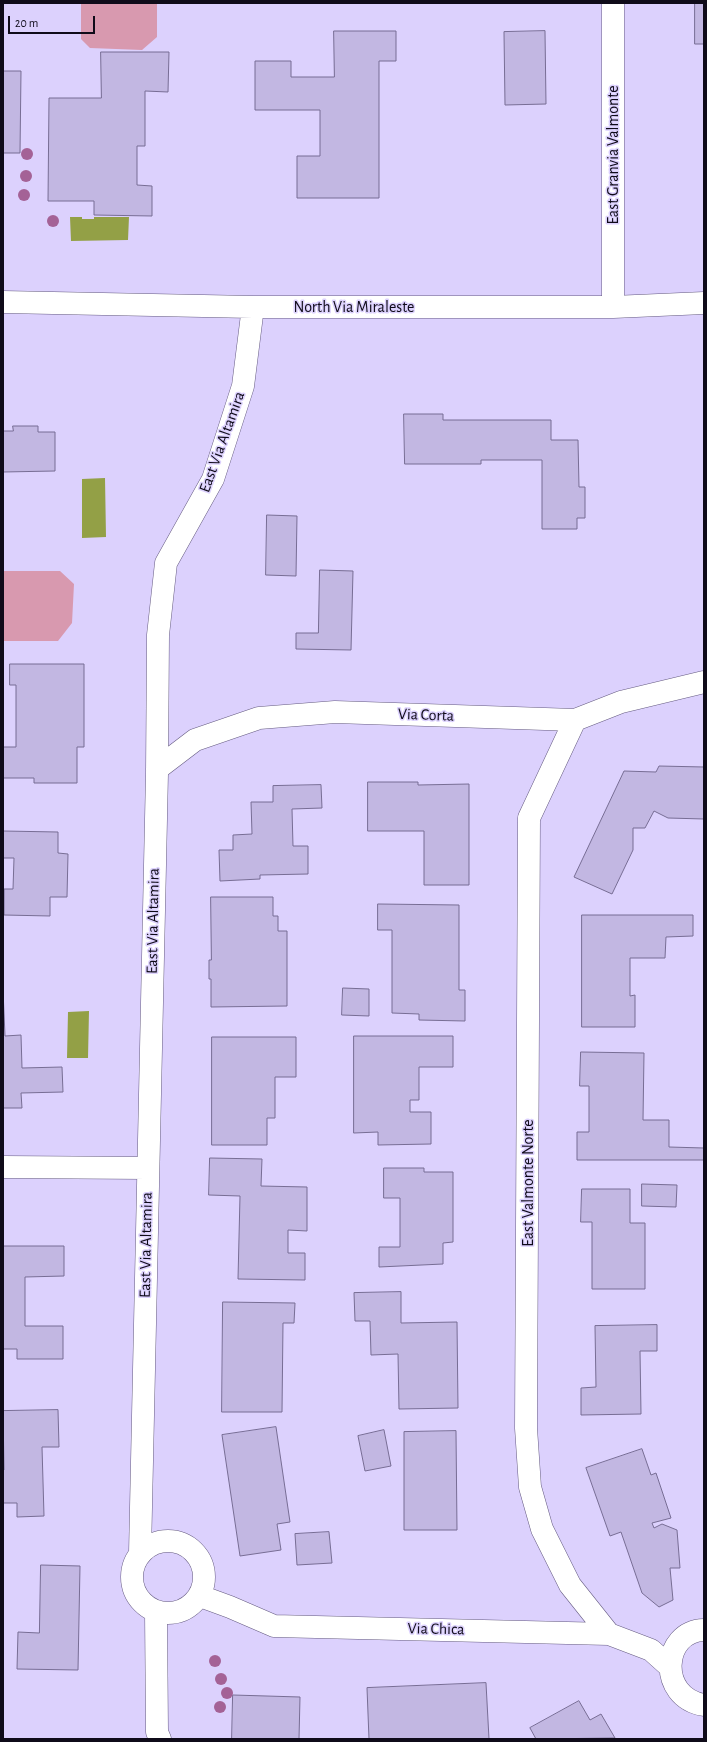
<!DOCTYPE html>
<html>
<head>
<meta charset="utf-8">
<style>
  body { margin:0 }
  #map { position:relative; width:707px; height:1742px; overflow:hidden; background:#dcd1fd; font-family:"Alegreya Sans",sans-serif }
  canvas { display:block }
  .frame { position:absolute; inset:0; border:4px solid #0f0b19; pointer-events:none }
  .scale { position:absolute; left:8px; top:16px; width:87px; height:18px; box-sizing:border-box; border:2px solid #0f0b19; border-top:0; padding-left:5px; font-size:12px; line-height:14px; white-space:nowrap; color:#0f0b19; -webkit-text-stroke:3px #dcd1fd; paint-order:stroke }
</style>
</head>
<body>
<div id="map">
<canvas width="707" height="1742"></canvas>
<div class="frame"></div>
<div class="scale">20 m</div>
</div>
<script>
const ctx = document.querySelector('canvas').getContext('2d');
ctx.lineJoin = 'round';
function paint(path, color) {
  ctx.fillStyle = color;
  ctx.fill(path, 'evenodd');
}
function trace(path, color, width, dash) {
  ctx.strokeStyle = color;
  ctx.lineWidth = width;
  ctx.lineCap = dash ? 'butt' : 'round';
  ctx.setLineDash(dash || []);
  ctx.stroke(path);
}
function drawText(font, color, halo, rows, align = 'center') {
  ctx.font = font + ' "Alegreya Sans",sans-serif';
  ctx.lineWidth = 3;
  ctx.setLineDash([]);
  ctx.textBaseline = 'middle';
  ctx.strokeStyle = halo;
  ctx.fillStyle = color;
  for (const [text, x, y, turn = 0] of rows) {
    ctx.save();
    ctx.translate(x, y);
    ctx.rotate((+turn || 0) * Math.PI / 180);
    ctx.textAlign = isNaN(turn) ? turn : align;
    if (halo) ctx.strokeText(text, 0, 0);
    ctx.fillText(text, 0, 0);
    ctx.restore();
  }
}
const green = new Path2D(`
  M81,3H157V37L142,50L90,48L81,39Z
  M3,571H60L74,584L72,623L58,641H3Z`);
const water = new Path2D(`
  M70,217H82V219H94V217H129L128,240L71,241Z
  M105,478L106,537L82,538V479Z
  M89,1011L88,1058H67L68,1012Z`);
const building = new Path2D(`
  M695,3H704V44H695Z
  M334,31H396V61H379V198H297V156H320V110H255V61H291V77H334Z
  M545,31L546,104L505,105L504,32Z
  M101,52H169L168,92L145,91V146H137V185L152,186V216L94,215V201H48L49,98H101Z
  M3,71H21L20,153H3Z
  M404,414H443V420H551V440H578L579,487H585V518H577V529H542V460H481V464H405Z
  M13,426H38V432H55V471L3,472V431H13Z
  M267,515L297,516L296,576L266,575Z
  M320,570L353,571L351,650L296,649V633H318Z
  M10,664H84V747H77V783H34V778H3V747H16V685H10Z
  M704,749V819L668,818L654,811L645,828H633V850L612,894L574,877L624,771L656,772L659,766L704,767Z
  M368,782H418V785L469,784V885H424V831H368Z
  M321,785L322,808L292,809L293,846H308V874L260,875V879L220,881L219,850H233V835L252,834L251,802H273V786Z
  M3,831L58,832V853L68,854L67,897H50V916L4,915V889H13L14,858H3Z
  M211,897H273V916H278V931H287V1006L211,1007V979H209V960H211Z
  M378,904L459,905V990H465V1021L419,1020V1014L392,1013V930H378Z
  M582,915H693V936L666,937L665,958H630V996L635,995V1027H582Z
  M343,988L369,989V1016L342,1015Z
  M3,990L5,1036L21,1035L22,1068L62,1067L63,1092L21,1093L22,1108H3Z
  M354,1036H453V1067H419V1100H410V1112H431V1144L378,1145V1132L354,1133Z
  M212,1037H296V1077H275V1118H267V1145H212Z
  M581,1052L644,1053L643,1120H669V1147L704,1148V1160H577V1132H589V1086H580Z
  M210,1158L262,1159L261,1186L307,1187V1231L288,1230V1253H305V1280L238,1279L240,1196L209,1195Z
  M384,1168H424V1172H453V1242L443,1243V1264L379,1267V1247H400V1198H384Z
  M642,1184L677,1185L676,1207L642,1206Z
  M582,1189H630V1223H645V1289H592V1222H581Z
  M3,1246H64V1276L25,1277V1326H63V1359H17V1349H3Z
  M401,1292V1323L457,1322L458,1408L399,1409L398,1354L371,1355L370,1321H355L354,1293Z
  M223,1302L295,1303L294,1323H283L282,1412H222Z
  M657,1325V1351H640L641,1414L581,1415V1388L596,1387L595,1326Z
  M58,1410L59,1447H42L44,1516L17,1517V1503H3V1470H4L3,1411Z
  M276,1427L290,1522L277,1524L281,1550L240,1556L222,1435Z
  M384,1430L391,1466L365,1471L358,1436Z
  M456,1431L457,1530H404V1432Z
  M642,1449L651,1475L656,1473L671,1518L652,1523L654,1528L662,1524L677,1530L680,1568H670L673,1600L659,1607L642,1593L621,1532L610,1536L586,1468Z
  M329,1532L332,1563L297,1565L295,1534Z
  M41,1565L80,1566L78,1670L17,1669L18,1632L39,1633Z
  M486,1683L489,1739H369L367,1688Z
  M233,1695L300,1697L299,1739H232Z
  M579,1701L590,1720L601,1714L615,1738L536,1739L530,1728Z`);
const street = new Path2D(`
  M613,3V307
  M3,302L253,307H613L704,303
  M575,720L529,818L526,1428L530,1487L542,1529L570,1585L609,1634
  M157,769L195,740L259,718L335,712L575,720L621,702L704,682
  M3,1167L147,1168
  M132 1577a36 36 0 1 1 72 0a36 36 0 1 1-72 0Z
  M140,1553L157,773L158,635L166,563L213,479L243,386L253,307
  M200,1596L230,1607L274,1626L609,1634L651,1650L670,1667
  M156,1612L157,1732L160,1739
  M704,1630C662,1631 657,1697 704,1705`);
const trees = [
  [27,154],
  [26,176],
  [24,195],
  [53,221],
  [215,1661],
  [221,1679],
  [227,1693],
  [220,1707]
];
const streetNames = [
  ["East Granvia Valmonte",613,155,-90],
  ["North Via Miraleste",354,307],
  ["East Via Altamira",222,442,-70],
  ["Via Corta",426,715,2],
  ["East Via Altamira",153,921,-89],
  ["East Valmonte Norte",528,1183,-90],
  ["East Via Altamira",146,1245,-89],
  ["Via Chica",436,1629,1]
];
paint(green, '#d899af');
paint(water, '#93a046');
paint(building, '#c2b7e2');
trace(building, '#776d94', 1);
trace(street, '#655b81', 23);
trace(street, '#fff', 22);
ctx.fillStyle = '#a46296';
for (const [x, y] of trees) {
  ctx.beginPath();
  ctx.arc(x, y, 6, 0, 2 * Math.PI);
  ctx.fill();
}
drawText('16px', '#0f0b19', '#dcd1fd', streetNames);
</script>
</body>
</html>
